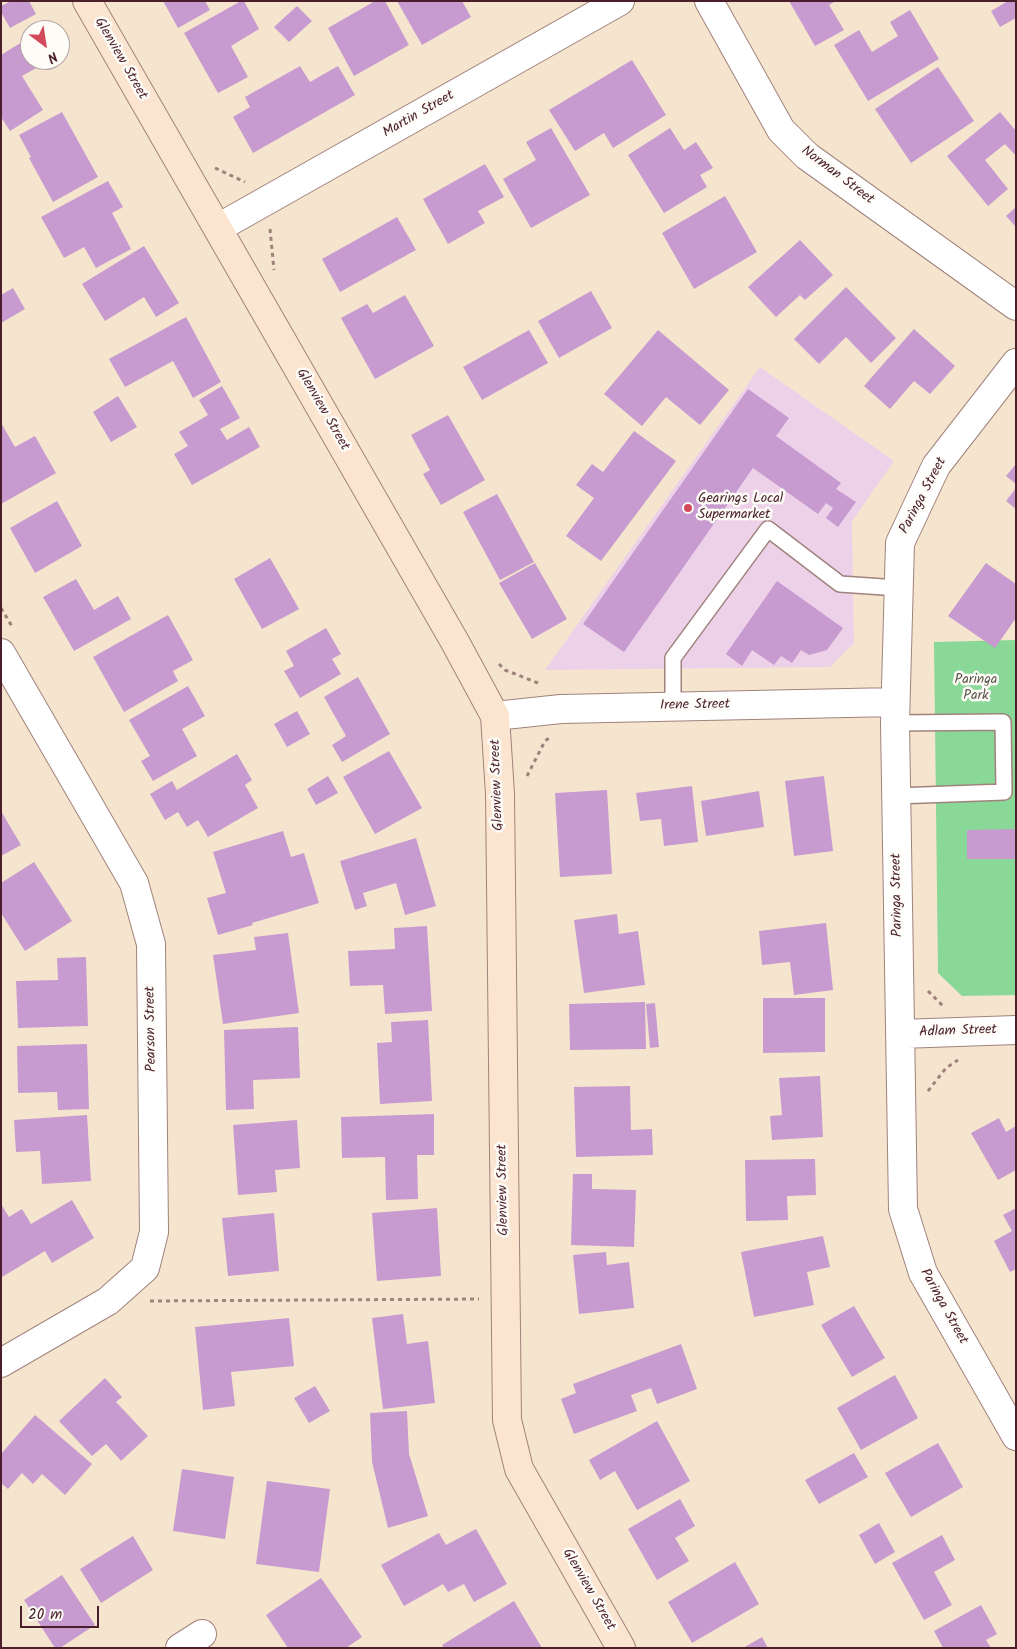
<!DOCTYPE html>
<html>
<head>
<meta charset="utf-8">
<style>
  body { margin:0 }
  #map { position:relative; width:1017px; height:1649px; overflow:hidden; background:#f6e5ce; font-family:Kalam,sans-serif }
  canvas { display:block }
  .frame { position:absolute; inset:0; border:2px solid #4a1f2b; pointer-events:none }
  .north { position:absolute; left:20px; top:20px; width:50px; height:50px; box-sizing:border-box; background:#fdfcf7; border:1px solid #b5a4a5; border-radius:50%; rotate:149deg; font-size:14px; font-weight:700; line-height:20px; text-align:center; color:#4a1f2b }
  .north::after { content:''; display:block; margin:auto; width:18px; height:22px; background:#d1495b; clip-path:polygon(50% 0,100% 100%,50% 72%,0 100%) }
  .scale { position:absolute; left:20px; top:1606px; width:79px; height:22px; box-sizing:border-box; border:2px solid #4a1f2b; border-top:0; padding-left:6px; font-size:15px; line-height:18px; white-space:nowrap; color:#4a1f2b; -webkit-text-stroke:4px #fdfcf7; paint-order:stroke }
</style>
</head>
<body>
<div id="map">
<canvas width="1017" height="1649"></canvas>
<div class="frame"></div>
<div class="north">N</div>
<div class="scale">20 m</div>
</div>
<script>
const ctx = document.querySelector('canvas').getContext('2d');
ctx.lineJoin = 'round';
function paint(path, color) {
  ctx.fillStyle = color;
  ctx.fill(path, 'evenodd');
}
function trace(path, color, width, dash) {
  ctx.strokeStyle = color;
  ctx.lineWidth = width;
  ctx.lineCap = dash ? 'butt' : 'round';
  ctx.setLineDash(dash || []);
  ctx.stroke(path);
}
function drawText(font, color, halo, rows, align = 'center') {
  ctx.font = font + ' Kalam,sans-serif';
  ctx.lineWidth = 5;
  ctx.setLineDash([]);
  ctx.textBaseline = 'middle';
  ctx.strokeStyle = halo;
  ctx.fillStyle = color;
  for (const [text, x, y, turn = 0] of rows) {
    ctx.save();
    ctx.translate(x, y);
    ctx.rotate((+turn || 0) * Math.PI / 180);
    ctx.textAlign = isNaN(turn) ? turn : align;
    if (halo) ctx.strokeText(text, 0, 0);
    ctx.fillText(text, 0, 0);
    ctx.restore();
  }
}
const built = new Path2D(`
  M760,367L894,461L852,521L854,643L830,667L545,670Z`);
const green = new Path2D(`
  M1016,640V995L962,996L938,973L934,642Z`);
const building = new Path2D(`
  M11,1H29L36,14L10,28L1,12V6Z
  M163,1H205L210,10L178,28Z
  M241,1H244L259,29L231,46L248,77L218,93L184,33Z
  M375,1H385L409,45L354,76L328,28Z
  M397,1H462L471,17L422,45Z
  M789,1H836L829,5L844,30L815,46Z
  M1008,1H1016V18L1000,27L991,11Z
  M297,6L312,21L289,42L274,27Z
  M910,10L939,59L868,101L834,45L859,30L872,52L898,36L890,22Z
  M22,42L30,54V60H34L38,67L22,76L43,110L10,131L1,117V55Z
  M632,60L666,115L613,148L604,133L575,151L549,110Z
  M300,66L310,82L338,66L355,95L253,153L233,117L250,107L245,97Z
  M938,67L974,121L911,163L875,109Z
  M62,112L98,177L53,202L29,158L31,157L19,135Z
  M1000,112L1016,131V156L1005,144L985,160L1008,189L988,206L947,156Z
  M551,128L590,195L531,228L503,179L536,160L526,142Z
  M670,128L684,150L696,142L713,168L700,175L707,187L664,213L628,155Z
  M485,164L504,197L478,211L485,223L448,244L423,199Z
  M108,181L123,207L112,213L131,249L96,268L84,247L64,258L41,217Z
  M725,196L757,252L694,289L662,233Z
  M1016,207V227L1006,216Z
  M397,217L416,250L340,292L322,259Z
  M800,240L833,275L805,300L800,295L776,317L748,287Z
  M144,246L179,303L156,317L144,297L105,321L82,284Z
  M846,287L896,338L871,363L846,337L819,364L794,339Z
  M13,288L25,309L1,323V295Z
  M591,291L612,328L559,358L538,321Z
  M405,295L434,346L375,379L341,318L367,304L373,313Z
  M186,317L221,382L193,398L173,361L125,387L109,359Z
  M914,329L955,366L930,394L914,381L890,409L864,386Z
  M529,330L548,363L482,400L463,367Z
  M658,330L729,390L700,425L666,397L642,426L604,394Z
  M222,386L240,418L220,429L227,440L249,427L260,447L192,485L174,454L188,446L179,432L208,415L199,400Z
  M748,389L789,418L776,436L841,483L836,489L856,502L838,527L826,518L833,508L826,503L818,514L753,468L624,652L583,624Z
  M118,396L137,427L111,442L93,412Z
  M448,415L485,480L441,505L423,474L430,470L411,435Z
  M1,423L15,447L35,436L56,473L1,504Z
  M634,431L676,461L601,561L566,536L594,498L576,485L592,464L603,472Z
  M1016,464V484L1006,476Z
  M1016,488V509L1006,501Z
  M497,494L534,562L500,580L463,512Z
  M57,501L82,546L35,573L10,528Z
  M270,558L299,609L262,629L234,579Z
  M535,563L567,619L532,639L499,583Z
  M986,563L1016,584V618L995,648L948,616Z
  M76,579L94,610L118,596L131,619L74,651L43,597Z
  M777,581L843,628L827,650L809,655L801,650L792,663L781,656L774,665L752,650L742,666L726,654Z
  M168,615L193,660L173,671L178,681L124,712L93,657Z
  M326,628L341,654L332,659L341,674L300,698L284,671L294,666L286,651Z
  M358,677L390,734L342,762L332,745L346,736L324,697Z
  M188,686L205,716L182,729L197,756L153,781L141,761L150,756L129,720Z
  M297,711L310,734L287,747L274,724Z
  M389,751L422,808L375,834L343,777Z
  M237,754L252,780L245,785L258,808L208,837L198,820L187,827L178,812L165,820L150,794L172,781L177,790Z
  M328,776L338,793L316,805L307,789Z
  M824,776L833,851L794,856L785,781Z
  M692,786L698,842L664,846L661,819L640,821L636,793Z
  M607,790L612,874L560,877L555,793Z
  M759,791L764,827L706,836L701,801Z
  M1,811L21,845L1,856Z
  M1016,829V859H967V830Z
  M283,831L291,857L304,853L319,903L252,923L253,925L218,935L207,898L226,893L213,852Z
  M416,838L436,906L405,915L396,883L363,893L367,906L355,910L340,861Z
  M34,862L72,921L25,951L1,913V883Z
  M617,914L619,934L638,931L645,985L584,993L574,920Z
  M826,923L833,990L794,995L790,962L762,965L759,931Z
  M427,926L432,1011L385,1014L383,985L350,986L348,951L395,949L394,928Z
  M288,933L299,1013L223,1024L213,955L256,950L254,937Z
  M86,957L88,1026L18,1028L16,981L58,980L57,958Z
  M763,998H825V1052L763,1053Z
  M645,1002L646,1049L570,1050L569,1004Z
  M655,1003L659,1047L650,1048L646,1004Z
  M428,1020L432,1101L380,1104L377,1043L392,1042L391,1022Z
  M298,1027L300,1078L253,1080L254,1109L226,1110L224,1030Z
  M87,1044L89,1109L58,1110L57,1092L18,1093L17,1046Z
  M820,1076L823,1137L772,1140L770,1116L782,1115L779,1078Z
  M630,1086L631,1130L652,1129L653,1155L576,1157L574,1087Z
  M434,1114V1155H417L418,1199L386,1200L385,1157L342,1158L341,1117Z
  M87,1115L91,1181L42,1184L40,1151L16,1152L14,1120Z
  M999,1118L1006,1132L1016,1126V1170L998,1180L971,1133Z
  M297,1120L300,1168L275,1170L277,1192L238,1195L233,1125Z
  M815,1159L816,1195L787,1196L788,1220L746,1221L745,1160Z
  M573,1174H592V1189L636,1190L634,1247L571,1245Z
  M72,1200L94,1238L52,1263L45,1251L2,1277L1,1275V1204L9,1217L22,1209L31,1224Z
  M437,1208L441,1276L377,1281L372,1213Z
  M1016,1208V1269L1010,1272L994,1241L1012,1231L1003,1215Z
  M274,1213L279,1271L228,1276L222,1218Z
  M823,1236L830,1267L807,1272L814,1305L754,1317L741,1252Z
  M606,1252L607,1265L629,1262L634,1308L579,1314L573,1255Z
  M854,1306L885,1358L852,1377L821,1325Z
  M403,1314L407,1344L428,1341L435,1403L383,1409L372,1318Z
  M289,1318L294,1366L231,1372L235,1406L203,1410L195,1327Z
  M681,1344L697,1389L657,1404L651,1388L631,1395L637,1411L574,1434L561,1399L576,1393L573,1384Z
  M895,1375L918,1418L861,1450L837,1408Z
  M105,1378L122,1397L116,1402L148,1436L121,1461L106,1444L92,1456L59,1421Z
  M315,1386L330,1411L309,1423L294,1398Z
  M407,1411L409,1454L428,1516L388,1528L372,1462L370,1413Z
  M35,1415L92,1464L65,1495L42,1474L33,1484L22,1473L8,1489L1,1483V1454Z
  M657,1421L690,1481L637,1510L615,1471L600,1480L589,1460Z
  M938,1443L963,1487L911,1517L885,1473Z
  M854,1453L868,1477L819,1504L805,1480Z
  M182,1469L234,1477L225,1539L173,1531Z
  M267,1481L330,1489L319,1572L256,1564Z
  M680,1499L695,1526L675,1538L689,1561L657,1580L628,1529Z
  M879,1523L895,1552L875,1564L859,1535Z
  M476,1529L507,1584L474,1602L464,1584L448,1592L443,1584L404,1606L381,1565L439,1533L446,1545Z
  M942,1535L955,1560L934,1572L952,1605L924,1620L892,1563Z
  M133,1536L153,1570L101,1603L80,1569Z
  M735,1562L759,1604L692,1643L668,1602Z
  M62,1575L95,1625L60,1648H55L24,1600Z
  M321,1578L362,1637L346,1648H288L266,1615Z
  M514,1601L542,1648H444L442,1645Z
  M981,1605L997,1634L986,1640L991,1648H943L934,1631Z
  M762,1637L768,1648H743Z`);
const path = new Path2D(`
  M215,168L245,182
  M270,229L274,270
  M1,608L13,628
  M499,664L505,670L538,683
  M527,776L545,741L549,738
  M928,991L943,1006
  M928,1091L946,1068L958,1060
  M150,1301L479,1299`);
const lane = new Path2D(`
  M673,706V658L768,529L840,584L898,588
  M895,723L1003,722L1004,792L896,796`);
const street = new Path2D(`
  M709,1L781,130L807,156L1016,306
  M218,228L620,1
  M1016,363L936,466L900,543L895,723L903,1209L923,1273L1016,1436
  M1,653L134,883L151,944L154,1232L145,1268L108,1301L1,1363
  M495,716L561,709L895,702
  M900,1034L1016,1030
  M180,1648L202,1634`);
const secondary = new Path2D(`
  M87,1L455,642L495,716L500,794L507,1420L519,1469L621,1648`);
const markers = [
  [688,508,5,"#d1495b"]
];
const streetNames = [
  ["Glenview Street",120,59,60],
  ["Martin Street",419,115,-30],
  ["Norman Street",837,176,37],
  ["Glenview Street",322,410,60],
  ["Paringa Street",924,496,-62],
  ["Irene Street",695,706,-1],
  ["Glenview Street",498,785,-92],
  ["Paringa Street",898,895,-91],
  ["Pearson Street",152,1029,-91],
  ["Adlam Street",958,1032,-2],
  ["Glenview Street",504,1190,-91],
  ["Paringa Street",943,1307,61],
  ["Glenview Street",588,1590,60]
];
const poiNames = [
  ["Gearings Local",698,500],
  ["Supermarket",698,516]
];
const parkNames = [
  ["Paringa",976,681],
  ["Park",976,697]
];
paint(built, '#edd1e9');
paint(green, '#89d897');
paint(building, '#c79bcf');
trace(lane, '#a0827c', 18);
trace(street, '#a0827c', 30);
trace(secondary, '#a0827c', 30);
trace(path, '#a0827c', 3, [4, 4]);
trace(lane, '#fff', 15);
trace(street, '#fff', 28);
trace(secondary, '#fce5d0', 28);
for (const [x, y, r, color] of markers) {
  const dot = new Path2D();
  dot.arc(x, y, r, 0, 2 * Math.PI);
  ctx.fillStyle = color;
  ctx.fill(dot);
  trace(dot, '#fdfcf7', 2);
}
drawText('14px', '#4a1f2b', '#fdfcf7', streetNames);
drawText('14px', '#4a1f2b', '#fdfcf7', poiNames, 'left');
drawText('14px', '#5d564b', '#fdfcf7', parkNames);
</script>
</body>
</html>
